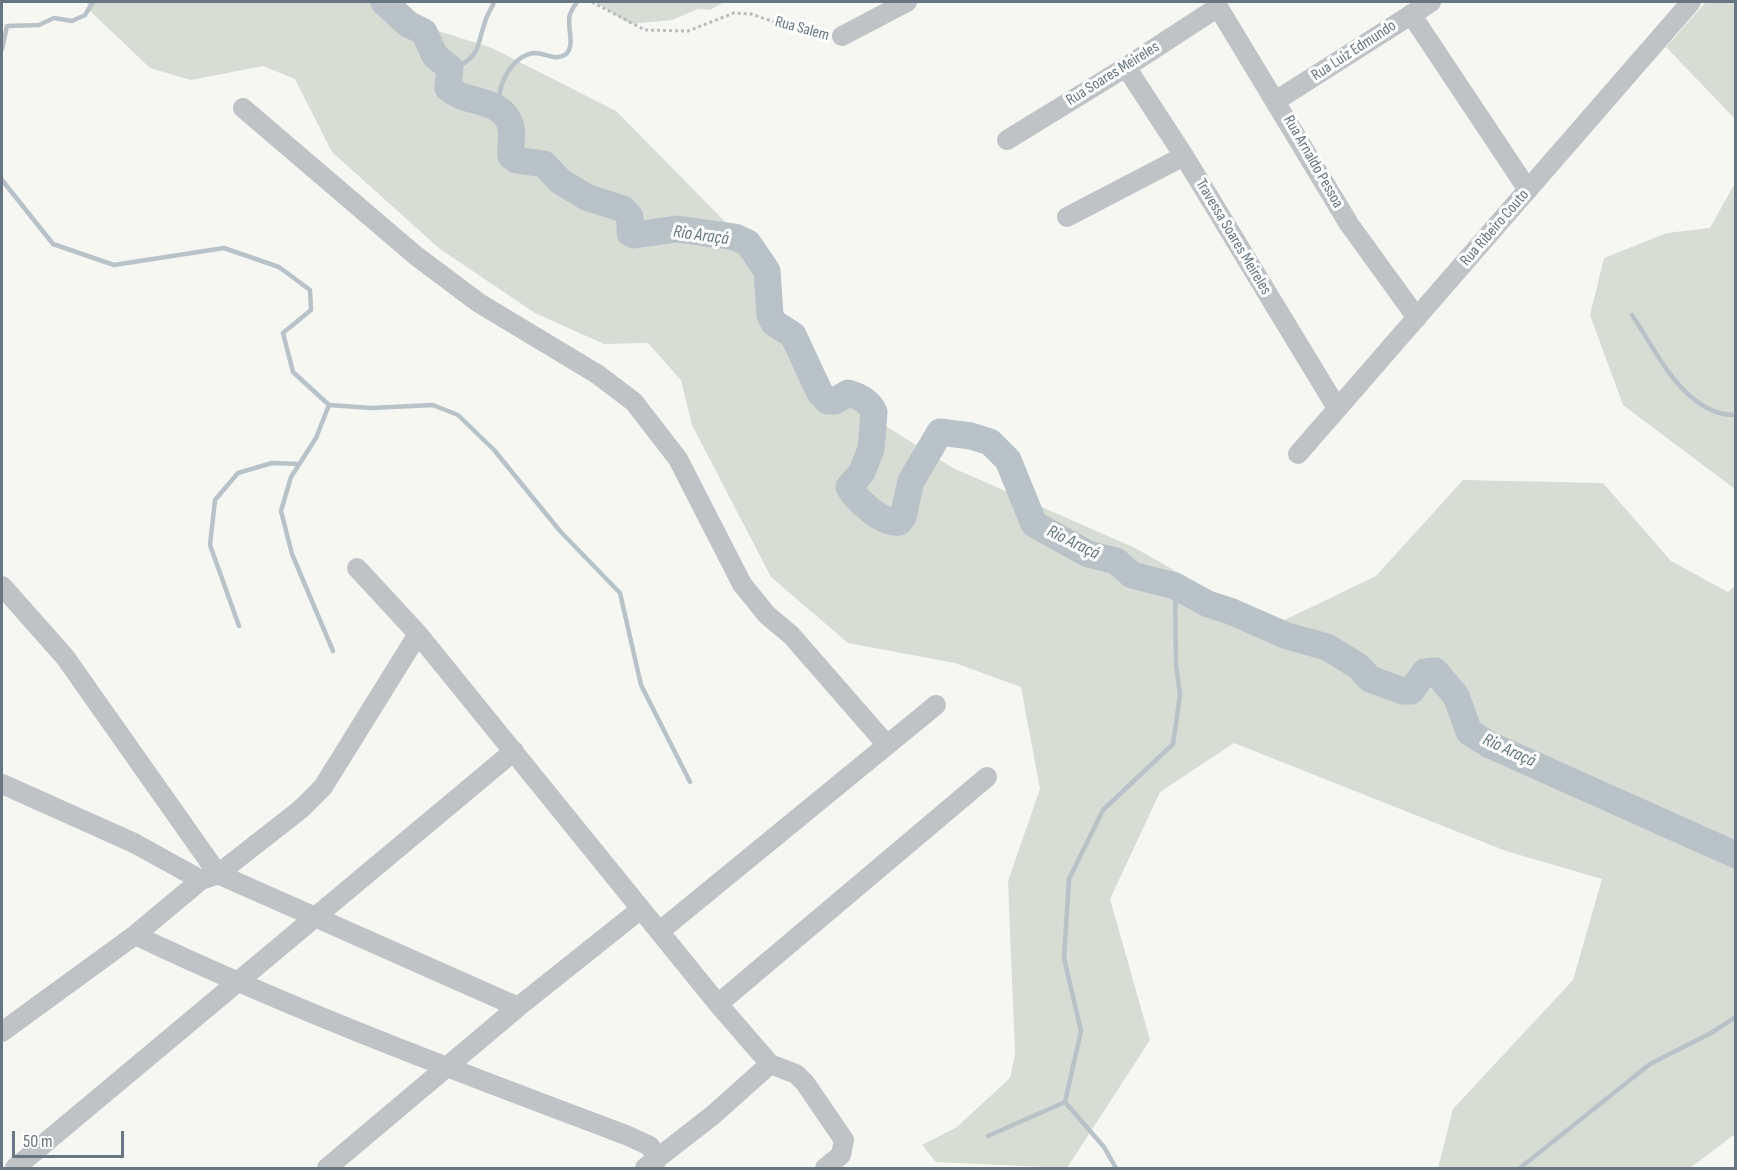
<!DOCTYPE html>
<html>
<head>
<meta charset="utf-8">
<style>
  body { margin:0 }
  #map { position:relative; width:1737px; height:1170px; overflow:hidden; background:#f6f6f3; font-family:"Sofia Sans Condensed",sans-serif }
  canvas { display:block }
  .frame { position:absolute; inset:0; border:3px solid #677681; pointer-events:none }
  .scale { position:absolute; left:12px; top:1131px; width:112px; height:27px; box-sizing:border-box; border:3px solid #677681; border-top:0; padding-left:8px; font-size:18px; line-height:21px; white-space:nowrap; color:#677681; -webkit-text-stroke:4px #fff; paint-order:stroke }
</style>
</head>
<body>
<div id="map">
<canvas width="1737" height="1170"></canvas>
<div class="frame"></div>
<div class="scale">50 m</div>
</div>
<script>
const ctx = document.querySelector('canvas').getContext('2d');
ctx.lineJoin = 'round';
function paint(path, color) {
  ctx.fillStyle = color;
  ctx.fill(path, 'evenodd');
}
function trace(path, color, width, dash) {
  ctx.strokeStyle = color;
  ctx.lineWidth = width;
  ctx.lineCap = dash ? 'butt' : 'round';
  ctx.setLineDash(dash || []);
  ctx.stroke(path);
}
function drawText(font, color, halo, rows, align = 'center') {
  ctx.font = font + ' "Sofia Sans Condensed",sans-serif';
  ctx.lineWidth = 6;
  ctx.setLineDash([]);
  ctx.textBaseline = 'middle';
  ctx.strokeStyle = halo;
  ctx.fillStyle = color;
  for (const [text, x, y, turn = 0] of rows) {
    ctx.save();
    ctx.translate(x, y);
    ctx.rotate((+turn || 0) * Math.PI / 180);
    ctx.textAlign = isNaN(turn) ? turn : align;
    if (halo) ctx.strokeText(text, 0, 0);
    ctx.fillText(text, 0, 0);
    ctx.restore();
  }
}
const green = new Path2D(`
  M87,2H399L416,24L492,48L616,111L753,250L807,377L953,468L1135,548L1272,626L1376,576L1463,480L1603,483L1671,561L1728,592L1735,586V1134L1690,1168H1438L1453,1109L1573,980L1602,879L1506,851L1234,743L1160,792L1110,899L1150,1040L1067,1168L936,1162L922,1145L957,1127L1010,1078L1015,1054L1008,881L1040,789L1021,687L955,663L848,643L771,577L692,425L681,380L648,343L604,344L535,313L440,249L332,152L295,79L263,66L191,80L150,68L89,10Z
  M595,2H724L710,10L698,9L672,20L630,24Z
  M1706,2H1735V119L1666,47Z
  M1735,183V489L1623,405L1590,315L1604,258L1667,233L1710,228Z`);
const stream = new Path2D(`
  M2,49L7,26L39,25L54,18L72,21L85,15L93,2
  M450,72C484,52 474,52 486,19C488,13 492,8 494,2
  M501,110C493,90 512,54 535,53C546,53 555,62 566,54C576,45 566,25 570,14C572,9 575,5 577,2
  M2,180L53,244L114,265L224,248L279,267L310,290L311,310L283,333L293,372L329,405L371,408L433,405L458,415L494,450L560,531L620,593L641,685L690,782
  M1632,315C1657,352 1685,416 1736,415
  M329,405L316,438L291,477L281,511L292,554L333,651
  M239,626L210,545L215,500L238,473L272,463L299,464
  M1065,1102L1104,1147L1116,1168
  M988,1136L1065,1102L1081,1031L1064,958L1069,879L1103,810L1173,744L1180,695L1176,664L1175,586
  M1520,1168L1650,1064L1711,1033L1736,1017`);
const river = new Path2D(`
  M384,2L408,24L424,32L435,56L450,68L448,88C466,105 504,97 511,127C513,136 510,146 511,156L516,160L544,164L560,181L586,197L623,209L630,217V233L634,235L677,229L735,237L748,243L767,271L770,315L774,323L793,335L820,393L828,401H835L848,393C859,396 869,401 874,412L871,449L862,472L849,487C856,500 884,525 899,522L903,517L911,481L940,432L971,436L990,442L1008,460L1034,524L1088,554L1116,561L1132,575L1175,586L1208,604L1230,611L1287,636L1327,647L1358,666L1370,679L1403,691H1411L1425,672L1435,671L1456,696L1469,732L1490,745L1736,855`);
const path = new Path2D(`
  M592,2L645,30L688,31L734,13L751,14L826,39`);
const minor = new Path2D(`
  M1215,2L1349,224L1417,318
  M1411,14L1528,190
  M842,36L907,2
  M1126,67L1184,156L1337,408
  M1277,100L1431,2
  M243,108L415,255L479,303L597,374L634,402L678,459L742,584L767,615L791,635L887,745
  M1007,140L1126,67L1218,7
  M1067,217L1184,156
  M1298,454L1691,2
  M357,568L418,634L718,1004L770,1064L796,1074L805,1083L844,1140L841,1155L825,1168
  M2,586L65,657L218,874L518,1007
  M2,784L134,843L201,880
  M660,931L936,705
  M135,935C295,1011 461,1073 626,1135L650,1146L657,1160
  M718,1004L987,777
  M2,1032L135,935L201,880L218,874L301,809L323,787L418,634
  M15,1168L514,751
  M327,1168L518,1007L641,909
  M645,1168L713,1115L770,1064`);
const streetNames = [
  ["Rua Salem",802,29,15],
  ["Rua Luiz Edmundo",1354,51,-33],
  ["Rua Soares Meireles",1113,74,-32],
  ["Rua Arnaldo Pessoa",1313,162,60],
  ["Rua Ribeiro Couto",1495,228,-49],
  ["Travessa Soares Meireles",1233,237,59]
];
const waterNames = [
  ["Rio Araçá",701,236,8],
  ["Rio Araçá",1073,543,26],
  ["Rio Araçá",1509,751,25]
];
paint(green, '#d7dcd4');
trace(stream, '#b8c2c7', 4.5);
trace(river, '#b8c2c7', 27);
trace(path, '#b9bcbe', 3, [3, 3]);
trace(minor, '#bfc3c6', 20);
drawText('16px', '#677681', '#fff', streetNames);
drawText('italic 18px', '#63777e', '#fff', waterNames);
</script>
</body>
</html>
